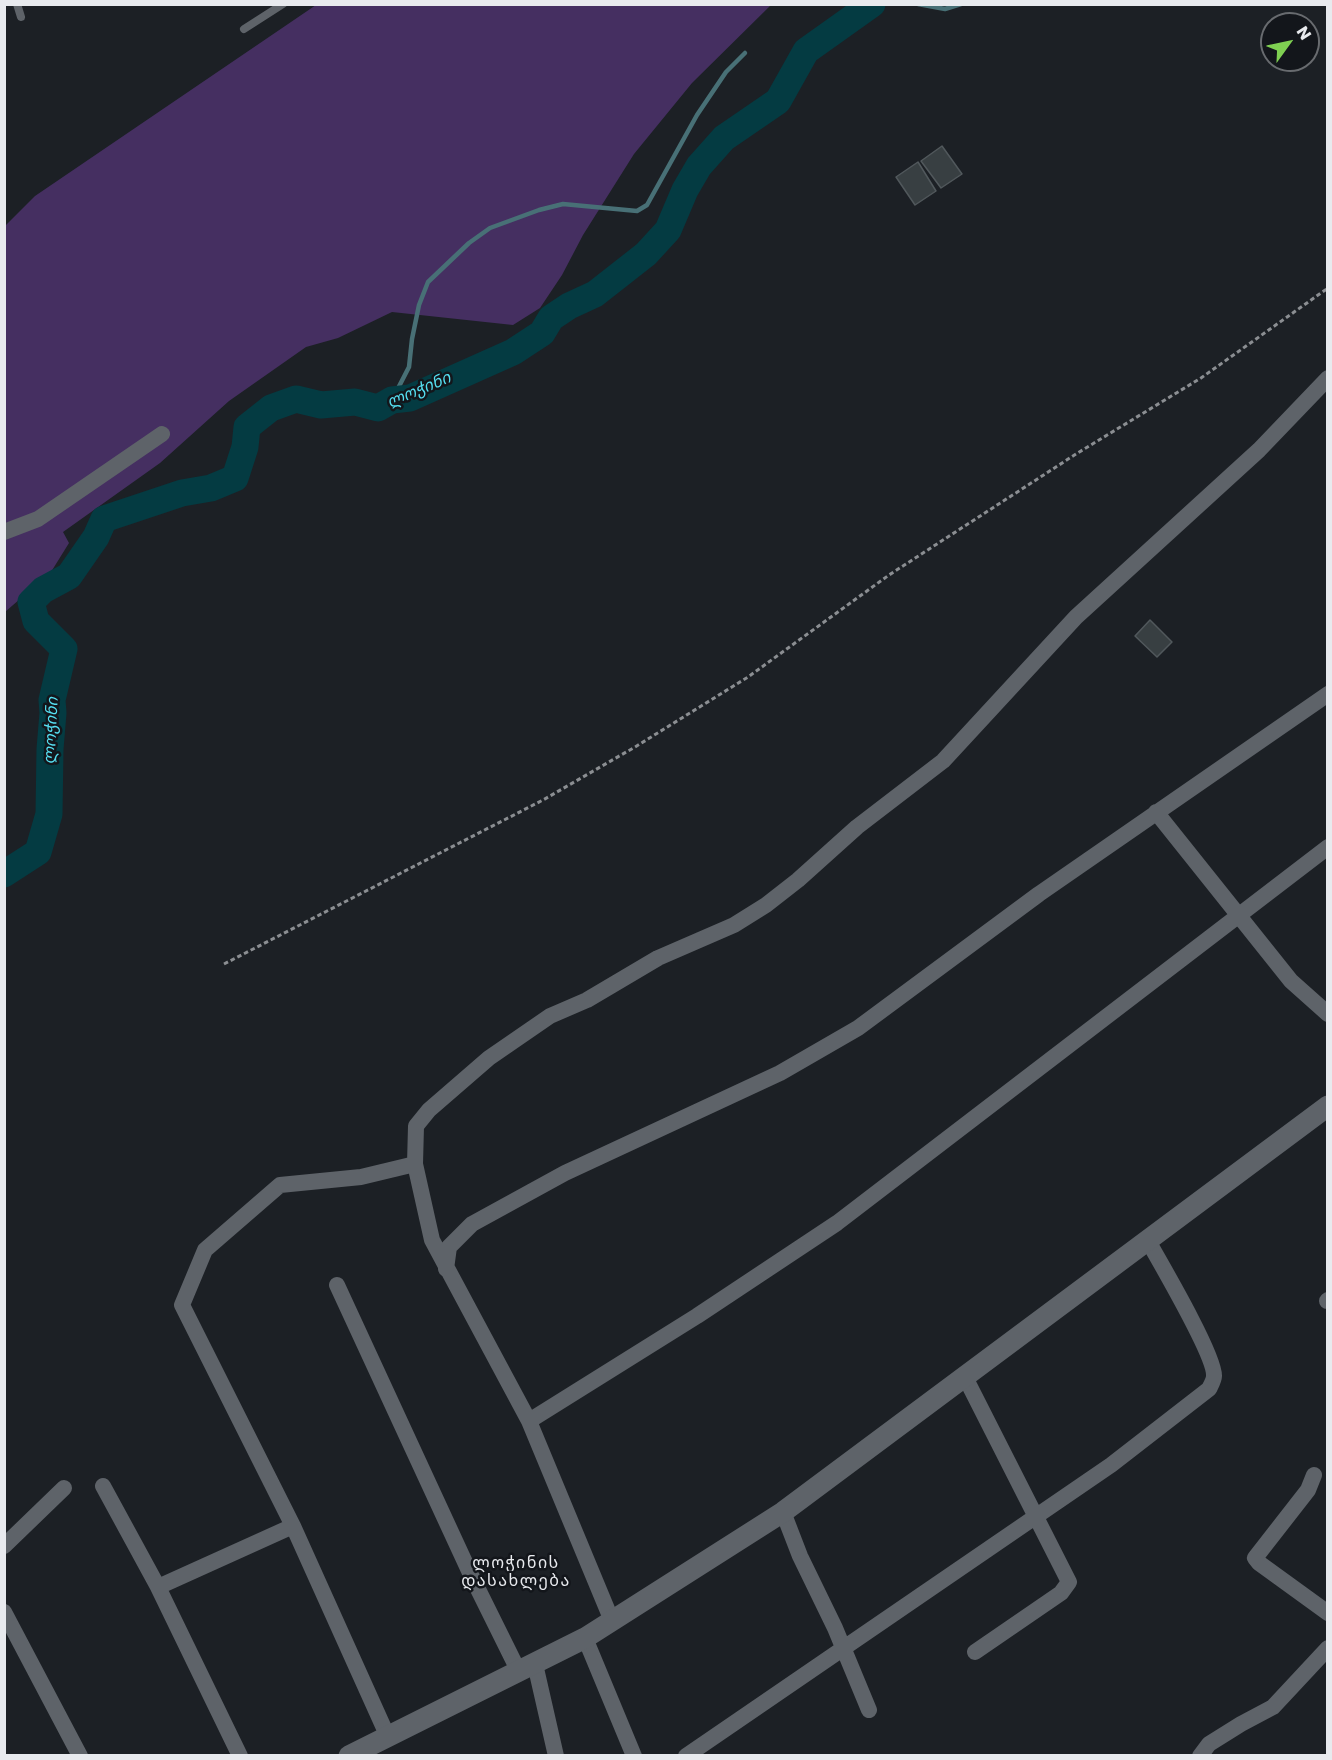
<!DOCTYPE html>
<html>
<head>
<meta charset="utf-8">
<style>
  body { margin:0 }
  #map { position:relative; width:1332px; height:1760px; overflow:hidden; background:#1c2025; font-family:Poppins,sans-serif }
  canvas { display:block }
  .frame { position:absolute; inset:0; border:6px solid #e8eaee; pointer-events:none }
  .north { position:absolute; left:1260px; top:12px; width:60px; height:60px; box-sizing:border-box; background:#13161b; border:2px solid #686b6f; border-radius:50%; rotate:57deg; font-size:16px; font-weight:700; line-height:24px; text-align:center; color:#e8eaee }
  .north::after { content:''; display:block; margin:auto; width:21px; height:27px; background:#7fd052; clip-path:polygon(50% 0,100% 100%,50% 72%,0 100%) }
</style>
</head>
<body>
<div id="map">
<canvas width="1332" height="1760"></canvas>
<div class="frame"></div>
<div class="north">N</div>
</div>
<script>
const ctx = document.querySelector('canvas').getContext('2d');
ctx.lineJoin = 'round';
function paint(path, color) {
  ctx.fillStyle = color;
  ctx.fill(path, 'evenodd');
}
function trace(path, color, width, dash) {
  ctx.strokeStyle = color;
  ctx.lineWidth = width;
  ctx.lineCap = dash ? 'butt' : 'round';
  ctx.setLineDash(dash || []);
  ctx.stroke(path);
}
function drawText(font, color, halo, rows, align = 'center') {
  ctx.font = font + ' Poppins,"Noto Sans Georgian",sans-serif';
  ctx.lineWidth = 5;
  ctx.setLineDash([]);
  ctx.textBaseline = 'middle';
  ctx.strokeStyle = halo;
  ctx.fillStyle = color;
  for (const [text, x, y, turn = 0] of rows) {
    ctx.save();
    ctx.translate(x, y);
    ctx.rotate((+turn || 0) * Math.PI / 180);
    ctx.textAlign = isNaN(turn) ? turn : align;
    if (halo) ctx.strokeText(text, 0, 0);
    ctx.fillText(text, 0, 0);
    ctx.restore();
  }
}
const green = new Path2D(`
  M316,5H771L692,83L634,154L583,235L562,275L540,308L513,325L392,312L338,338L306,347L229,401L160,463L63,532L69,543L51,572L5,612V226L35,196Z`);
const stream = new Path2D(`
  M918,4L945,9L961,4
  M392,400L409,367L412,339L419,305L428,282L469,243L490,228L539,210L563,204L637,211L647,205L697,115L726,72L745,53`);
const river = new Path2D(`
  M4,874L38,852L49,814L50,749L53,713L52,700L64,649L36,621L31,602L43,590L69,576L96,537L104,519L182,493L211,488L235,478L245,447L247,427L271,408L296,399L321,405L355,402L378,408L392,400L410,398L513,352L542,333L551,318L569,306L595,294L646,254L668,230L685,190L699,166L724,138L778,101L806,51L872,4`);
const building = new Path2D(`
  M942,146L962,174L941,188L921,161Z
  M918,162L936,191L915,205L896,177Z
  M1150,620L1172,642L1157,657L1135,636Z`);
const path = new Path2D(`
  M224,964L543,800L635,747L748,677L889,575L1076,454L1201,378L1328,288`);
const service = new Path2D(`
  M17,4L21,17
  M244,29L283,4`);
const minor = new Path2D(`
  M4,532L38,519L162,434
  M1156,812L1291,981L1328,1014
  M446,1269L449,1247L472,1224L565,1173L780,1073L858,1028L1039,894L1328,694
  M337,1285L470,1573L519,1672
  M1327,1301L1328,1300
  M965,1377L1069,1582L1061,1593L975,1652
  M529,1421L697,1316L837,1223L1328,847
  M1314,1475L1308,1490L1255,1558L1259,1563L1328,1613
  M103,1486L158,1587L240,1756
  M783,1512L800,1556L835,1628L869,1710
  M4,1546L64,1488
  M158,1587L293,1526
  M4,1612L80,1756
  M612,1621L529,1421L432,1240L415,1164L416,1126L429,1110L489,1058L550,1016L587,1000L658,958L734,925L766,905L798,880L857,827L943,761L1076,617L1259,450L1328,378
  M585,1638L634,1756
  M535,1664L556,1756
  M388,1737L293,1526L182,1305L205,1250L280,1185L361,1177L415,1164
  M686,1756L1111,1465L1209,1389C1211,1385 1214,1380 1214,1376C1215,1356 1161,1264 1148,1241
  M1200,1756L1209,1744L1241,1724L1273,1707L1328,1648`);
const tertiary = new Path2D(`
  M349,1756L585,1638L783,1512L1328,1106`);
const waterNames = [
  ["ლოჭინი",419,391,-23],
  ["ლოჭინი",52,731,-87]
];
const neighbourhoodNames = [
  ["ლოჭინის",516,1564],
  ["დასახლება",516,1582]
];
paint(green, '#452f61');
trace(stream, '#487076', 4.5);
trace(river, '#043b42', 27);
paint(building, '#383f42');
trace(building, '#51585c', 1.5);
trace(path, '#8b8e92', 3, [4.5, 3]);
trace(service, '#5e6369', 8);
trace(minor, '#5e6369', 16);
trace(tertiary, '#5e6369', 21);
drawText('italic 16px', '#55def0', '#13161b', waterNames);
ctx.letterSpacing = '1.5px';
drawText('16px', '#e8eaee', '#13161b', neighbourhoodNames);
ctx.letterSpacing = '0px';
</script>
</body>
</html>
